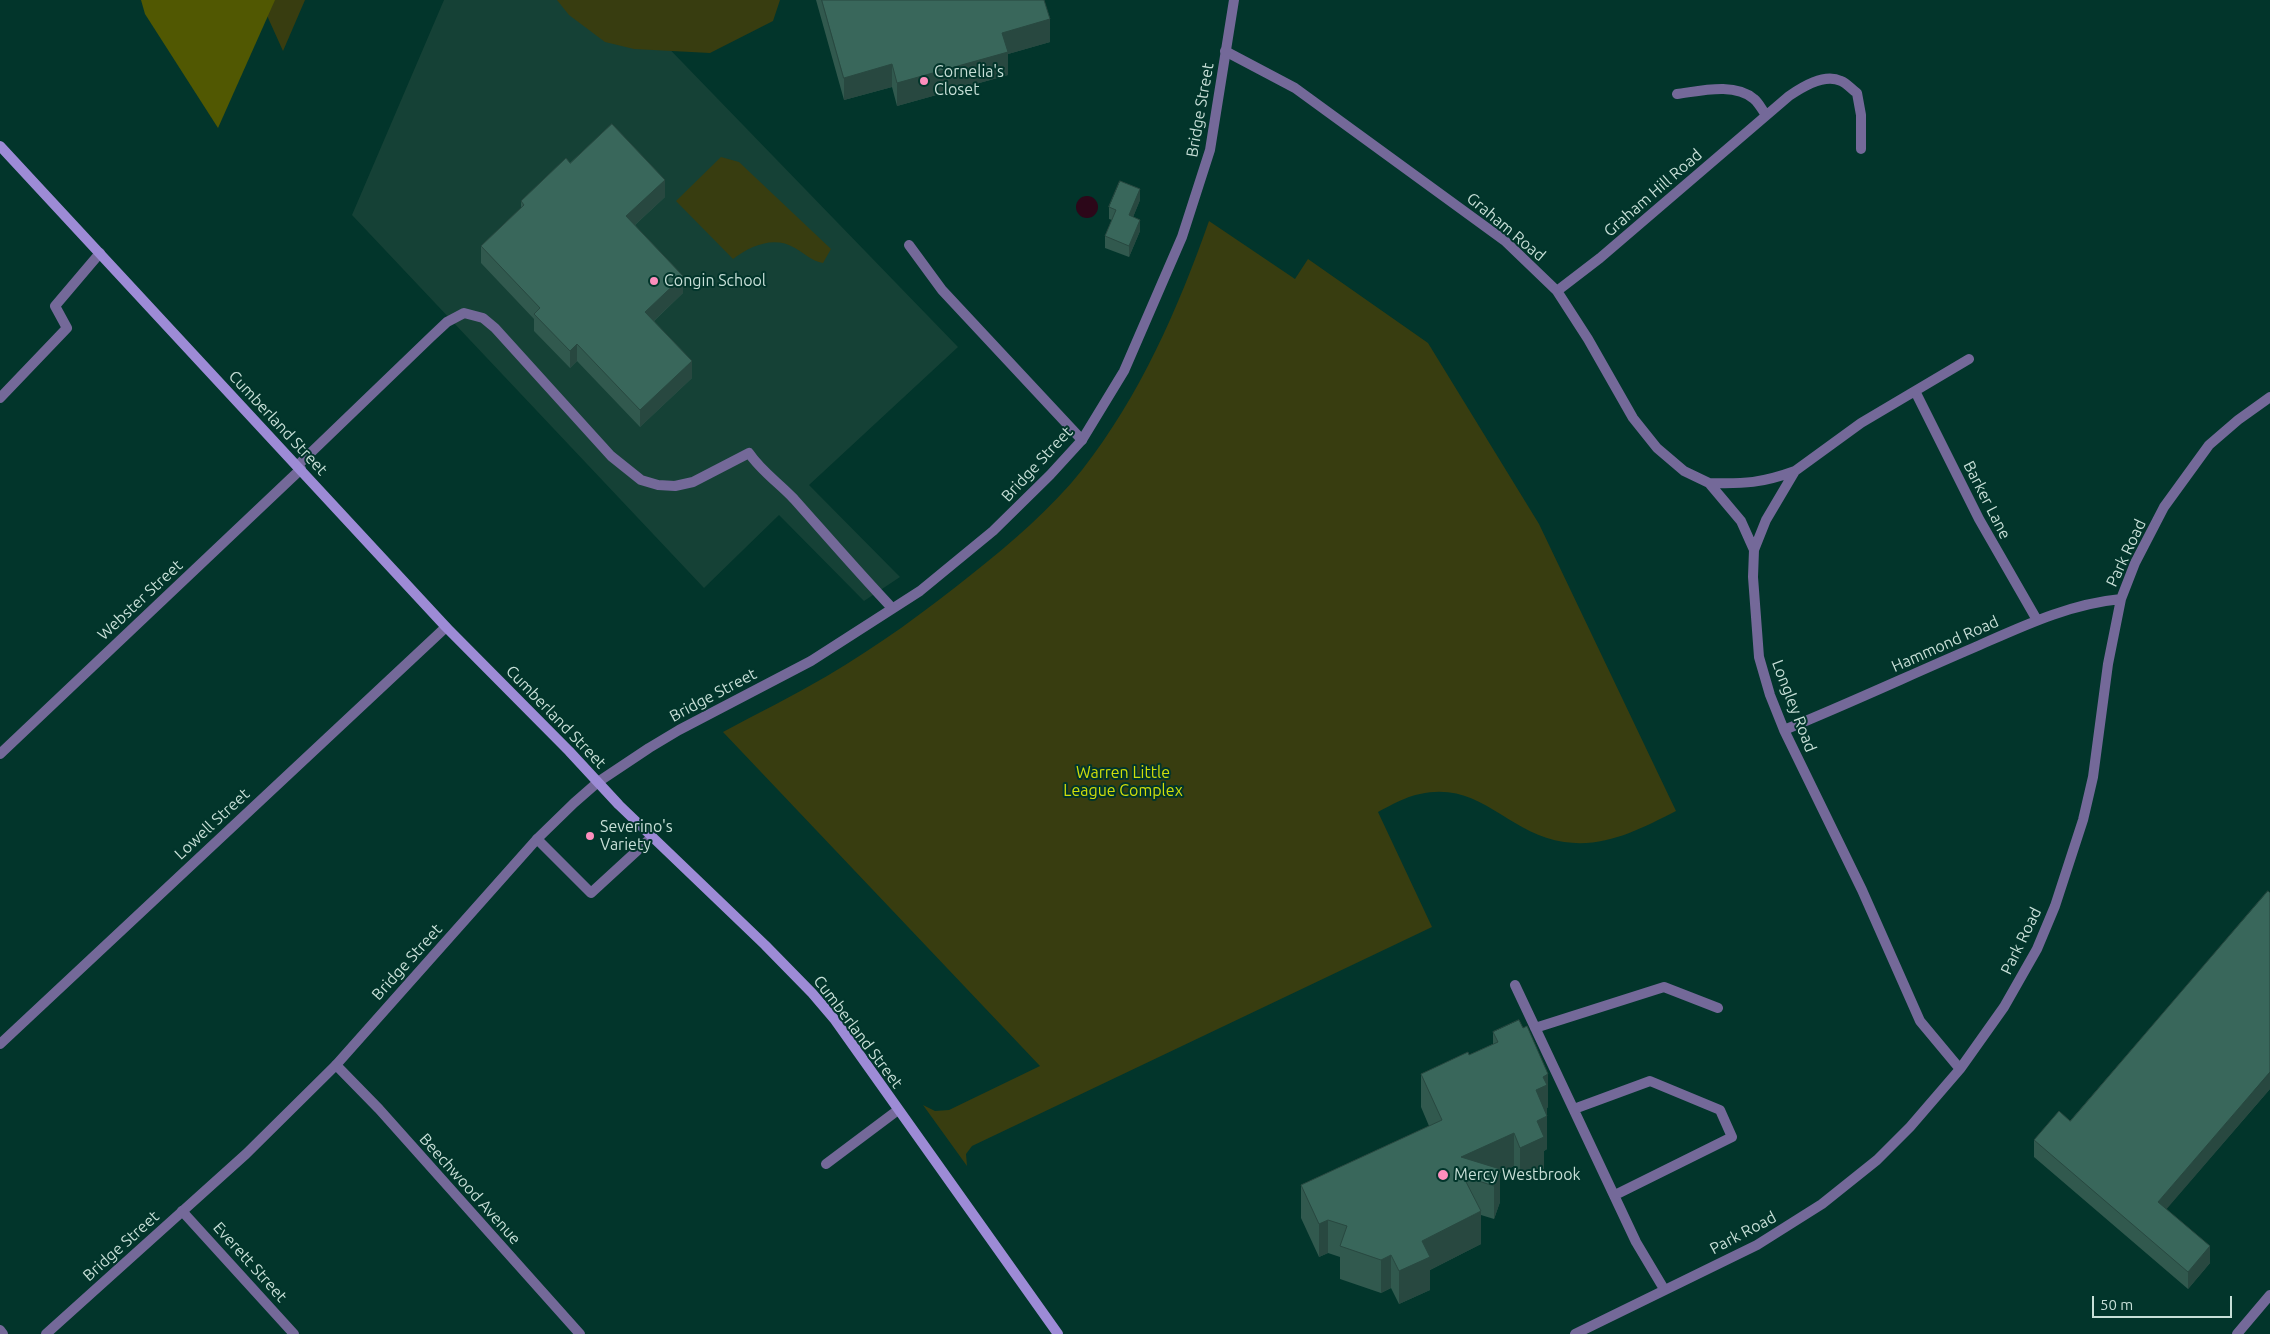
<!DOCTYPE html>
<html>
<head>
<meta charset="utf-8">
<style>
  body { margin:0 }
  #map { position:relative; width:2270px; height:1334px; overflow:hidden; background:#02352b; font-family:Ubuntu,sans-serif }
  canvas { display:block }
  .scale { position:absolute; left:2092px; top:1296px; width:140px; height:22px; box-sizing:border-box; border:2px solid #c7dfd7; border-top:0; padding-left:6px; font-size:15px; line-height:18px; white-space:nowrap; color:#c7dfd7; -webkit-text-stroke:4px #02352b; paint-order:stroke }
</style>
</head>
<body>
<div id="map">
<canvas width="2270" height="1334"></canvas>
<div class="scale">50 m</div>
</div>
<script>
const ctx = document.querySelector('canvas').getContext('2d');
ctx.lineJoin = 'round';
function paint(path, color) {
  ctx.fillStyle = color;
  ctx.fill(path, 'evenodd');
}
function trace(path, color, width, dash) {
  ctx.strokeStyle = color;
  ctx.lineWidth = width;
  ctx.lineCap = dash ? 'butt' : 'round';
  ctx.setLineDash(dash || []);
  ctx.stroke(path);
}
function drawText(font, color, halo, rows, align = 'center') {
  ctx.font = font + ' Ubuntu,sans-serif';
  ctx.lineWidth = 4;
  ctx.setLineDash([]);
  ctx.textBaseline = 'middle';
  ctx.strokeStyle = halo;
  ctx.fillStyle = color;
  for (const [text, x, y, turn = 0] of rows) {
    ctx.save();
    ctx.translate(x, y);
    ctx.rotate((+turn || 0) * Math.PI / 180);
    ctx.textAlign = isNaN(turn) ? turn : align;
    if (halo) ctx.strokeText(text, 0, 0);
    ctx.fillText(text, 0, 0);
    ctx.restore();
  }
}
const built = new Path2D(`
  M444,0H622L958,347L809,485L900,577L864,601L779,515L704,588L352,215Z`);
const green = new Path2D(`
  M260,0H305L283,51Z
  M557,0H780L773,21L710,53L634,49L605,42L569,15Z
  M721,157L739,162L831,249L823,263C812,261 805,254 795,248C774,235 750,246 733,259L676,201Z
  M1209,221L1295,279L1308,259L1428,343L1539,524L1676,811C1640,829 1606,848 1564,842C1508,834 1480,780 1420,794C1405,797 1391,805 1378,812L1432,927L972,1146L966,1154L967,1166L923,1105L935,1111L949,1110L1040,1066L723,732C758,713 793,696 827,676C878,646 926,611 972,574C1011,543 1051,509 1082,470C1140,396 1178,309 1209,221Z`);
const forest = new Path2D(`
  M141,0H275L218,128L145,14Z`);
const water = new Path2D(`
  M1076 207a11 11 0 1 1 22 0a11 11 0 1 1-22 0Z`);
const service = new Path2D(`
  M909,245L942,290L1082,440
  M0,398L67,328L55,306L100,253
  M298,465L431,337L447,322L464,313L483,318L495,328L611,456L641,480L658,485L675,486L693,482L749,453C761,471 779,483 794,499C827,536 859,573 892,608
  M537,839L591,893L652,837
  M1515,985L1636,1242L1664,1289
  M1535,1028L1664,987L1718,1008
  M1574,1109L1650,1081L1720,1110L1732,1137L1615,1195
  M826,1164L898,1110
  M2237,1334L2270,1295`);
const minor = new Path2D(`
  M1225,51L1295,88L1505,241L1557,291L1588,339L1633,418L1657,448L1684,471L1709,483L1741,521L1754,550
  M1677,94C1700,91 1735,82 1754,99C1759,103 1762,110 1766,115
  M1557,291L1600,258L1789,96C1802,87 1824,73 1841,81C1847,83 1852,90 1857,93L1861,115V149
  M1915,391L1979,519L2037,620
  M1709,483C1745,484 1762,483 1795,471
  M1784,730C1848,704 1910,675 1973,648C2021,627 2068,604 2121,599
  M0,754L301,469
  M0,1044L446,627
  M336,1065L379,1109L580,1334
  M1960,1069L1920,1021L1862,890L1784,730L1770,695L1759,657L1753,577L1754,550L1766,520L1795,471L1861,423L1969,359
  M182,1211L294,1334
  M0,1330L3,1334
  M1575,1334L1757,1245L1822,1204L1877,1160L1910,1127L1960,1069L2004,1007L2037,949L2055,906L2083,820L2093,777L2108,664L2121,599L2135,563L2164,507L2209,445L2238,420L2270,397`);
const tertiary = new Path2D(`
  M46,1334L246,1154L336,1065L537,839L574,803L598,782L649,748L679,730L811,661L920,591L993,531L1050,475L1082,440L1124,371L1182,237L1210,150L1234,0`);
const secondary = new Path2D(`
  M0,146L446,627L569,751L619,805L765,945L812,993L835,1020L1058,1334`);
const wall = new Path2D(`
  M816,0H1044L1050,42L1008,54V75L897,106L892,87L844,100Z
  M665,197L635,225L683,293L654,321L692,378L640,427L577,361L570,368L534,331V319L481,263V246L521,208V201Z
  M1140,200L1133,217L1140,231L1129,257L1105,248V236L1112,220L1109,219V207Z
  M1493,1032L1548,1107L1547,1108V1149L1544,1151V1170L1520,1181L1514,1166L1500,1173V1202L1494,1219L1481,1215V1244L1430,1270V1290L1399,1304L1391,1288L1381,1293L1340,1279V1257L1328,1253L1319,1257L1301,1218V1185L1429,1126L1421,1107V1074L1469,1055L1493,1044Z
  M2270,1089L2166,1209L2210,1263L2188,1289L2034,1157V1140L2070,1121Z`);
const shadedWall = new Path2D(`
  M1050,19V42L1008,54V75L897,106V83L1002,33Z
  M892,64V87L844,100V78Z
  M665,180V197L626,233V216Z
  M1140,189V200L1129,227V215Z
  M1140,220V231L1129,257V246Z
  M683,276V293L645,329V312Z
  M577,344V361L570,368V351Z
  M692,361V378L640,427V410Z
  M2270,1072V1089L2158,1219V1202Z
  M1548,1074V1107L1547,1108V1117V1116V1149L1544,1151V1170L1520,1181V1148L1536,1090L1543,1077Z
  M1514,1133V1166L1500,1173V1202L1494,1219V1186L1461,1157Z
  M1481,1211V1244L1430,1270V1290L1399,1304V1271L1422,1241Z
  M1328,1220V1253L1319,1257V1224Z
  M2210,1246V1263L2188,1289V1272Z
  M1391,1255V1288L1381,1293V1260Z`);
const building = new Path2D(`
  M822,0H1044L1050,19L1002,33L1008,52L897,83L892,64L844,78Z
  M612,124L665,180L626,216L683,276L645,312L692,361L640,410L577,344L570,351L534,314L540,308L481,246L524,205L521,201L566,158L570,163Z
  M1120,181L1140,189L1129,215L1140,220L1129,246L1105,236L1116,210L1109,207Z
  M2268,891L2270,893V1072L2158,1202L2210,1246L2188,1272L2034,1140L2059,1111L2070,1121Z
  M1519,1020L1523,1028L1527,1026L1548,1074L1543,1077L1547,1085L1536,1090L1547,1116L1537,1121L1544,1137L1520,1148L1514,1133L1461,1157L1500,1169L1494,1186L1463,1176L1481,1211L1422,1241L1430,1257L1399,1271L1391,1255L1381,1260L1340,1246L1347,1226L1328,1220L1319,1224L1301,1185L1442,1120L1421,1074L1468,1052L1469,1055L1498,1042L1493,1032Z`);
const markers = [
  [924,81,5,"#fe8ebd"],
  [654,281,5,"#fe8ebd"],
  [590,836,5,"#fe8ebd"],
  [1443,1175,6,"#fe8ebd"]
];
const poiNames = [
  ["Cornelia's",934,72],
  ["Closet",934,90],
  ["Congin School",664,281],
  ["Severino's",600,827],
  ["Variety",600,845],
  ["Mercy Westbrook",1454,1175]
];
const streetNames = [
  ["Bridge Street",1200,110,-80],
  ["Graham Hill Road",1653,193,-41],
  ["Graham Road",1506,227,40],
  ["Cumberland Street",278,423,47],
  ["Bridge Street",1037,464,-47],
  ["Barker Lane",1987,500,63],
  ["Park Road",2126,553,-65],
  ["Webster Street",140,600,-43],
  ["Hammond Road",1945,644,-24],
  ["Bridge Street",713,695,-28],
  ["Longley Road",1794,706,69],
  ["Cumberland Street",556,717,46],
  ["Lowell Street",212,824,-43],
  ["Park Road",2021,941,-64],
  ["Bridge Street",407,962,-48],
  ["Cumberland Street",858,1032,53],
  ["Beechwood Avenue",470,1189,48],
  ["Park Road",1743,1233,-28],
  ["Bridge Street",121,1246,-42],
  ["Everett Street",250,1262,48]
];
const parkNames = [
  ["Warren Little",1123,773],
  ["League Complex",1123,791]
];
paint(built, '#154136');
paint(green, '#383d10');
paint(forest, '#515802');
paint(water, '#2c0719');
trace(service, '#746999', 10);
trace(minor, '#746999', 10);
trace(tertiary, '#746999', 10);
trace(secondary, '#9d8bd6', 10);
paint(wall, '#31594e');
paint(shadedWall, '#284840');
paint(building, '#39675b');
trace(building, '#284840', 1);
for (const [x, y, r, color] of markers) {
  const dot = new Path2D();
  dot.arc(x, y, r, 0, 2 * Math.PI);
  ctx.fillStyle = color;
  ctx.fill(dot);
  trace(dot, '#02352b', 2);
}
drawText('16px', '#c7dfd7', '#02352b', poiNames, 'left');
drawText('16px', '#c7dfd7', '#02352b', streetNames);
drawText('16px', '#d0df0b', '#02352b', parkNames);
</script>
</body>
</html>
